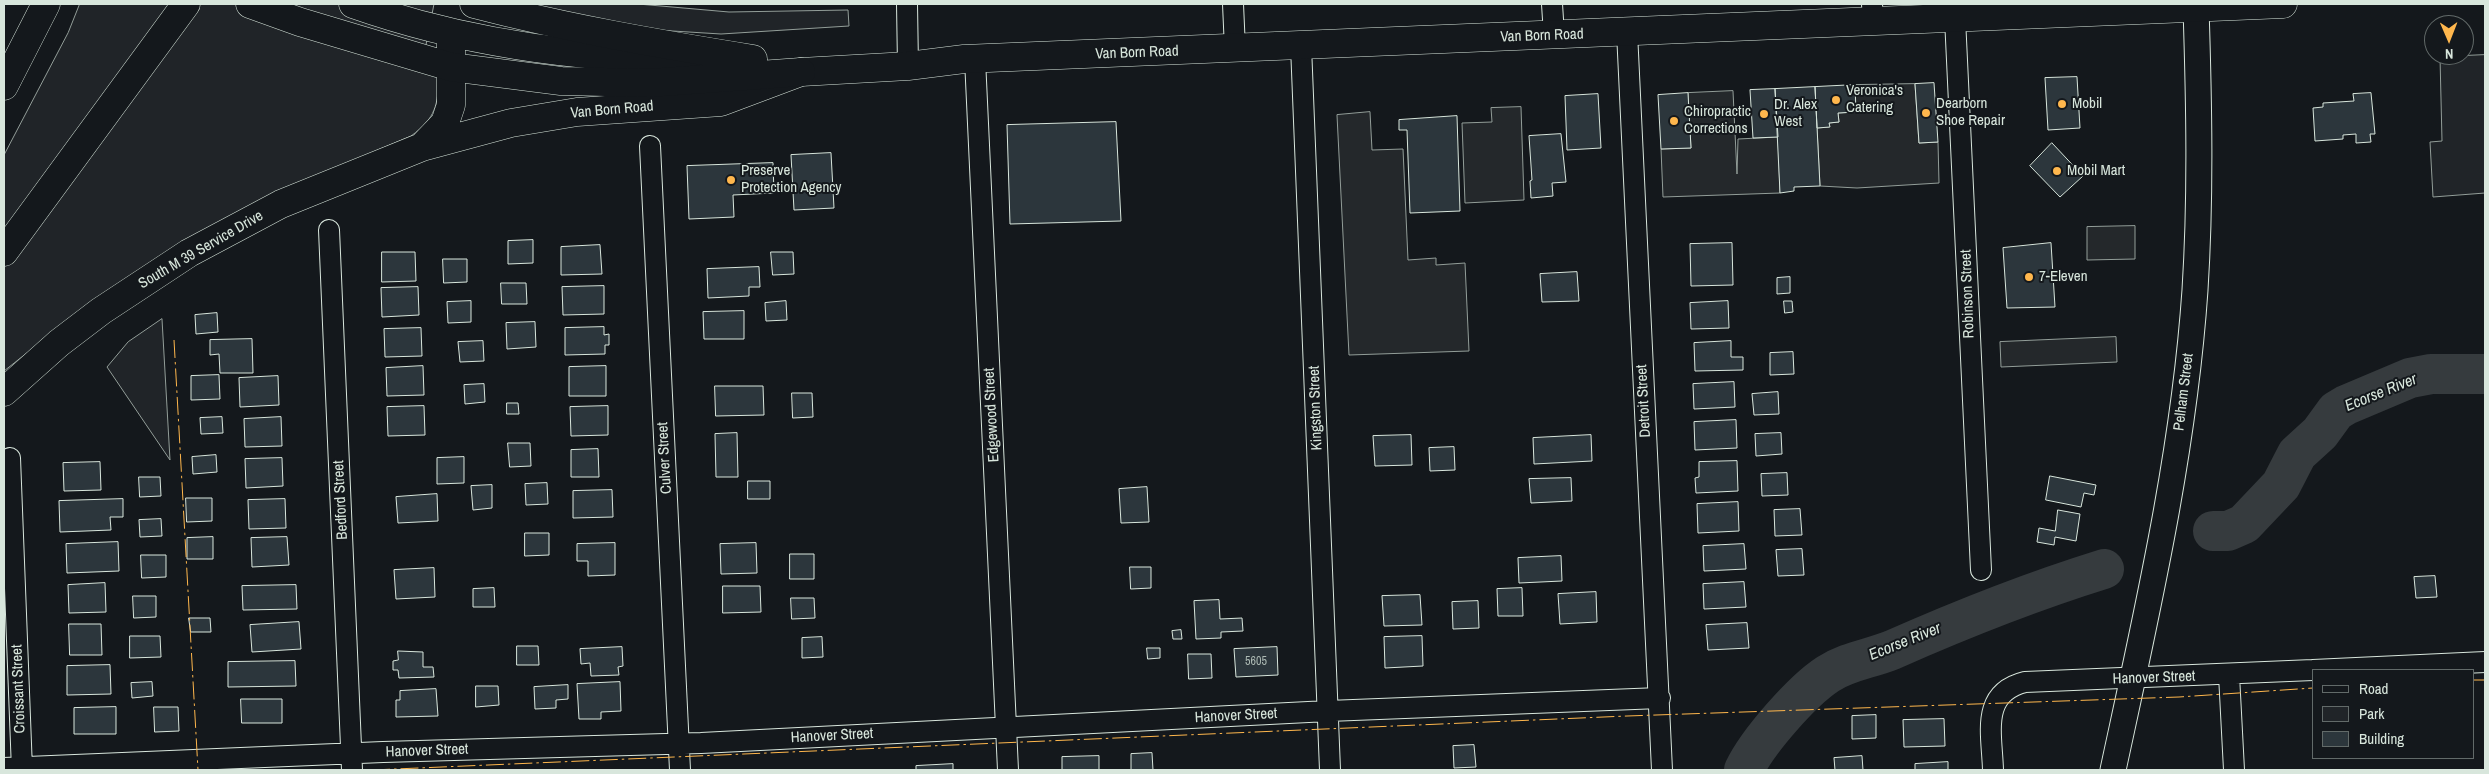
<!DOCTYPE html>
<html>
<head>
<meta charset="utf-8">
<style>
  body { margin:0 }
  #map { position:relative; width:2489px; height:774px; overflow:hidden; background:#14181c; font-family:"Archivo Narrow",sans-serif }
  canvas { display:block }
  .frame { position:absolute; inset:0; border:5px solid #d8e6dc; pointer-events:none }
  .legend { position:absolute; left:2312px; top:669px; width:162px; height:90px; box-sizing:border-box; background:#14181c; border:1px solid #626a69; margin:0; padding:6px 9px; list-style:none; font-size:15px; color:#d8e6dc }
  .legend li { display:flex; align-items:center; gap:10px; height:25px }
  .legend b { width:25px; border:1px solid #626a69 }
  .north { position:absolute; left:2424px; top:15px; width:50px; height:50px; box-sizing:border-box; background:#14181c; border:1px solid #626a69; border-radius:50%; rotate:179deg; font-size:14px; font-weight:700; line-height:20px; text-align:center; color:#d8e6dc }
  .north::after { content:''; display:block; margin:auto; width:18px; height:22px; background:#ffb74d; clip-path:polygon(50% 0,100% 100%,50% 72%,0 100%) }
</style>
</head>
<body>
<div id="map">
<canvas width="2489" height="774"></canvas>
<div class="frame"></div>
<ul class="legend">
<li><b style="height:6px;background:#14181c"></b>Road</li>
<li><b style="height:14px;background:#202428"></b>Park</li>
<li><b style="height:14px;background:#2c363c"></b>Building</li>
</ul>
<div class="north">N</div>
</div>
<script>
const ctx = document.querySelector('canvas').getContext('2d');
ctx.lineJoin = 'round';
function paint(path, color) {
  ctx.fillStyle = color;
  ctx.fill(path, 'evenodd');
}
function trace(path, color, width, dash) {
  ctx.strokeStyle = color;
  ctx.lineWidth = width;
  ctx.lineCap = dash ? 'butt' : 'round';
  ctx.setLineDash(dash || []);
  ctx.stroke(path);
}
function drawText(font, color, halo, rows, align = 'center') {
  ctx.font = font + ' "Archivo Narrow",sans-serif';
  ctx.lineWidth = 4;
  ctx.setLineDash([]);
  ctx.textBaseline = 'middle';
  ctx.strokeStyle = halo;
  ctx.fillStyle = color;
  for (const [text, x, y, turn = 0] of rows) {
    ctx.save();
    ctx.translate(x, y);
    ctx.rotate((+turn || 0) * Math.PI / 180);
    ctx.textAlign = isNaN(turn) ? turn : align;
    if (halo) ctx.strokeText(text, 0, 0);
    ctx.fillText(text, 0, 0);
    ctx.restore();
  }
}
const green = new Path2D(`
  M80,4H434L422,65L439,75C438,105 436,118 411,136L270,196L70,319L4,371V155L68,33Z
  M520,4H638L729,12L848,10L849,26L721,34L640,29Z
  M2485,55V193L2433,197L2430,142L2442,141L2440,57Z
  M162,319L170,460L107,367L128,342Z`);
const parking = new Path2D(`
  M1915,84L1919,143L1938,142L1939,183L1857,188L1820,186L1817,128L1829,127V123L1839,122L1838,113L1855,112V85Z
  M1733,91L1737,174L1738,139L1778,137L1780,193L1663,197L1661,149L1691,148L1688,93Z
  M1521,107L1524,200L1465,203L1462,123L1492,122L1491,108Z
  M1370,112L1372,150L1403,149L1408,260L1436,258V265L1465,263L1469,351L1349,355L1337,115Z
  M2135,226V259L2087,260V227Z
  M2116,337L2117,362L2001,367L2000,342Z`);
const river = new Path2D(`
  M2213,531H2228L2244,524L2281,485L2297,454L2320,433L2336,411L2346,405L2410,378L2431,374H2485
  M1744,770C1758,741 1802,691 1828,674C1848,661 1870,659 1892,650C1962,619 2030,592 2104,569`);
const building = new Path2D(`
  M2077,77L2080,128L2048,130L2045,78Z
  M1934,83L1938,142L1919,143L1915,84Z
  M1855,85L1856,112L1838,113L1839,122L1829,123L1830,127L1817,128L1815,87Z
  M1815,87L1820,186L1794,187V191L1780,193L1775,89Z
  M1775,89L1778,137L1753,138L1750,90Z
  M1688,93L1691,148L1661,149L1658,95Z
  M2371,93L2375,134H2370L2371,142L2356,143V134L2343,135V139L2315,141L2313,108L2323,107V103L2354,101L2353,94Z
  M1598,94L1601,148L1567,150L1565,96Z
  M1457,116L1460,211L1410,213L1407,130H1399V120Z
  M1116,122L1121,221L1010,224L1007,125Z
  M1561,134L1566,182L1552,183L1553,196L1531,198L1530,181L1532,180L1529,136Z
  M2052,143L2083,176L2060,197L2030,166Z
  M831,153L834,208L794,210L791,155Z
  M773,163L774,193L733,195L734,217L689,219L687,166Z
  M533,240V263L508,264V241Z
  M1732,243L1733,285L1691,286L1690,244Z
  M2051,243L2055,307L2007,308L2003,248Z
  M600,245L602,274L561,275V247Z
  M382,252H415L416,281L382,282Z
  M771,252H793L794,274L773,275Z
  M443,259H467V282L444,283Z
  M759,267L760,287H749V296L708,298L707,269Z
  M1577,272L1579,301L1542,302L1540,274Z
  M1790,277V293L1777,294V278Z
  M501,283H526L527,304H502Z
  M604,286V314L563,315L562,287Z
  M418,287L419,315L382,317L381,288Z
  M471,301V322L448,323L447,302Z
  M786,301L787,320L766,321L765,303Z
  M1728,301L1729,328L1691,329L1690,303Z
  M1784,301H1792L1793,312L1785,313Z
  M744,311V339H704L703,312Z
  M217,313L218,332L196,334L195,315Z
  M535,322L536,347L507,349L506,323Z
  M604,327V335L609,334V345H605V354L565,355V328Z
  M421,328L422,356L385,357L384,329Z
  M252,339L253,373H220L219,354L210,355V340Z
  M483,341L484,361L460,362L458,342Z
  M1731,341V357H1743V370L1695,371L1694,343Z
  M1793,352L1794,374L1770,375V353Z
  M423,366L424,395L387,396L386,368Z
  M606,366V396H569V367Z
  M219,375L220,399L191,400V376Z
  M278,376L279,405L240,407L239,378Z
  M1734,382L1735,407L1694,409L1693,384Z
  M484,384L485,402L465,404L464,385Z
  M715,386H763L764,415L716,416Z
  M1778,392L1779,414L1754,415L1752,394Z
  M792,393H812L813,417L793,418Z
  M507,403H518L519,414H507Z
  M424,406L425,435L388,436L387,407Z
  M608,406V435L571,436L570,407Z
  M222,417L223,433L201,434L200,418Z
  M281,417L282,446L245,447L244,419Z
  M1736,420L1737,448L1695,450L1694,422Z
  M737,433L738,477H716L715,434Z
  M1781,433L1782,454L1756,456L1755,434Z
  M1411,435L1412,465L1375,466L1373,436Z
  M1591,435L1592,461L1534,464L1533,438Z
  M508,443H530L531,466L510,467Z
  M1454,447L1455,470L1430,471L1429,448Z
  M598,449L599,477H571V450Z
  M216,455L217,472L193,474L192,457Z
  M464,457V483L437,484V458Z
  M282,458L283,486L246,488L245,459Z
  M1737,461L1738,491L1696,493L1695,478L1699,477V462Z
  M100,462L101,490L64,491L63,463Z
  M1787,473L1788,495L1762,496L1761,474Z
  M2050,476L2096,485L2094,495L2084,493L2081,507L2046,500Z
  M139,477H160L161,496L140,497Z
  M1571,478L1572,501L1531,503L1529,479Z
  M748,481H770V499H748Z
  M547,483L548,504L526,505L525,484Z
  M492,485V508L473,510L471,486Z
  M1147,487L1149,522L1121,523L1119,489Z
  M612,490L613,517L573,518V491Z
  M437,494L438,521L398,523L396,497Z
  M186,498H212V521L187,522Z
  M123,499V517H110L111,530L60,532L59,501Z
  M285,499L286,528L249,529L248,500Z
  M1738,502L1739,531L1698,533L1697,504Z
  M1800,509L1802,535L1775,536L1774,510Z
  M2058,510L2080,514L2076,541L2055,537L2054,545L2037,542L2039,528L2055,531Z
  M161,519L162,536L140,537L139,520Z
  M525,533H549V555L525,556Z
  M213,537V559H187V538Z
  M287,537L289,565L252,567L251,538Z
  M118,542L119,571L67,573L66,544Z
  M615,543V575L588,576V561H577V544Z
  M756,543L757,573L721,574L720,544Z
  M1744,544L1746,569L1704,571L1703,546Z
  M1802,549L1804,575L1778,576L1776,550Z
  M790,554H814V579H790Z
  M141,555H166V577L142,578Z
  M1561,556L1562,581L1519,583L1518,558Z
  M1130,567H1151V588L1131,589Z
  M434,568L435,597L396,599L394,570Z
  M2435,576L2437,597L2416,598L2414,577Z
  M1744,582L1746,607L1704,609L1703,584Z
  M105,583L106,612L69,613L68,585Z
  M296,585L297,609L243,610L242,586Z
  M723,586H760L761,612L723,613Z
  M494,588L495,607H473V589Z
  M1522,588L1523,616H1498L1497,589Z
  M1596,592L1597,622L1560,624L1558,594Z
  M1420,595L1422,625L1384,626L1382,596Z
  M133,596H156V617L134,618Z
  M791,598H814L815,618L792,619Z
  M1219,600L1220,619L1242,618L1243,631L1221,632V638L1196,639L1194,601Z
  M1478,601L1479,628L1453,629L1452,602Z
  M189,618H210L211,632H191Z
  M299,622L301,649L252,652L250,625Z
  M1747,623L1749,648L1708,650L1706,625Z
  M69,624H101L102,655H70Z
  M1181,630L1182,639H1173L1172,631Z
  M130,636H160L161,657L130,658Z
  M1422,636L1423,666L1385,668L1384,637Z
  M822,637L823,657L802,658V638Z
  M517,646H538L539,665H517Z
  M622,647L623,666L618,667L619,675L591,676L590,663L581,664L580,649Z
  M1277,647L1278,675L1236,677L1234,649Z
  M1147,648H1160V658L1148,659Z
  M398,651L423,652V667H433L434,677L399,678L398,670H393V661L398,660Z
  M1188,654H1211L1212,678L1189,679Z
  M295,661L296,686L228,687V662Z
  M110,665L111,694L67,695V666Z
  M152,682L153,696L132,698L131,683Z
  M620,682L621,711L601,712V719H579L577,684Z
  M568,685V699L556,700V708L535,709L534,687Z
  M476,686H498L499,705L476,707Z
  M436,689L438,716L396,717V700H400V691Z
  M241,699H282V723H242Z
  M116,707V734H74V708Z
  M154,707H178L179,731L155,732Z
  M1876,715V738L1852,739V716Z
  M1944,719L1945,746L1904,747L1903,720Z
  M1474,745L1476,767L1454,768L1453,746Z
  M1152,753L1153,770H1131V754Z
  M1099,756V770H1062V757Z
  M1862,756L1863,770H1835L1834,758Z
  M1948,762V770H1915V764Z
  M953,764V770H916V766Z`);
const minor = new Path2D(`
  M907,4L908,66
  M1233,4L1235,49
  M1552,4L1554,35
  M1872,4L1873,22
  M1955,18L1981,570
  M1627,32L1662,770
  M1301,46L1330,770
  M975,59L1008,770
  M650,146L680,770
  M329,230L352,770
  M10,458L22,770
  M2313,670L2485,662
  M2229,675L2234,770
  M4,768L383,752L701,743L1328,711L1660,698
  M1993,770C1992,734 1980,693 2025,682L2313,670`);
const tertiary = new Path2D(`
  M2113,770C2147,612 2184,452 2195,290C2201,196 2199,102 2196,8`);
const secondary = new Path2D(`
  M353,4C467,44 587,60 707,59
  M422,147L445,123L451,105V44
  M4,392L59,343L101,311L189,253L281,204L422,147L511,123L577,112L721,102L801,72L908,66L964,59L2283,4`);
const motorway = new Path2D(`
  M250,4L300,22L451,67L561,81L649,83L801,72
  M474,4C566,28 659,44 753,59
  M4,86L46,4
  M4,252L186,4`);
const power = new Path2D(`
  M174,340L198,770
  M2473,680H2485
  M372,770L1627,716L2179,697L2313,688`);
const markers = [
  [1836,100,5,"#ffb74d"],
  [2062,104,5,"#ffb74d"],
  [1926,113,5,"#ffb74d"],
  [1764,114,5,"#ffb74d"],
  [1674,121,5,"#ffb74d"],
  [2057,171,5,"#ffb74d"],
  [731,180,5,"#ffb74d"],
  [2029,277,5,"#ffb74d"]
];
const numberNames = [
  ["5605",1256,662]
];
const streetNames = [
  ["Van Born Road",1542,36,-2],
  ["Van Born Road",1137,53,-2],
  ["Van Born Road",612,110,-5],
  ["South M 39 Service Drive",201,250,-30],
  ["Robinson Street",1968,294,-92],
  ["Pelham Street",2184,392,-83],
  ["Detroit Street",1644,401,-93],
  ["Kingston Street",1316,408,-92],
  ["Edgewood Street",992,415,-93],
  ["Culver Street",665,458,-93],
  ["Bedford Street",341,500,-93],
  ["Hanover Street",2154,678,-2],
  ["Croissant Street",19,689,-92],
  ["Hanover Street",1236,716,-3],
  ["Hanover Street",832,736,-3],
  ["Hanover Street",427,751,-2]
];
const poiNames = [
  ["Veronica's",1846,91],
  ["Catering",1846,108],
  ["Dearborn",1936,104],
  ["Shoe Repair",1936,121],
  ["Mobil",2072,104],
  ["Dr. Alex",1774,105],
  ["West",1774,122],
  ["Chiropractic",1684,112],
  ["Corrections",1684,129],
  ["Preserve",741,171],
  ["Protection Agency",741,188],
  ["Mobil Mart",2067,171],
  ["7-Eleven",2039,277]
];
const waterNames = [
  ["Ecorse River",2381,393,-22],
  ["Ecorse River",1905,642,-22]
];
paint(green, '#202428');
trace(green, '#939e99', 1);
paint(parking, '#24282b');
trace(parking, '#939e99', 1);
trace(river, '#363b3e', 40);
paint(building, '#2c363c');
trace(building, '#d8e6dc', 1);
trace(minor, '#d8e6dc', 22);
trace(tertiary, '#d8e6dc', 27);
trace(secondary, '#d8e6dc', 29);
trace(motorway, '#d8e6dc', 29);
trace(minor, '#14181c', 20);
trace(tertiary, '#14181c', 25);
trace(secondary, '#14181c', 28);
trace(motorway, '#14181c', 28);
trace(power, '#ffb74d', 1, [18, 4, 2.5, 4]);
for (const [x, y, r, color] of markers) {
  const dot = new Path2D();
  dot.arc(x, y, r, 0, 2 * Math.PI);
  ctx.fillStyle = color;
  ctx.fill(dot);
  trace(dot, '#14181c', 2);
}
drawText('12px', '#adbab4', null, numberNames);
drawText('15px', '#d8e6dc', '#14181c', streetNames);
drawText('15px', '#d8e6dc', '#14181c', poiNames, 'left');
drawText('italic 16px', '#d8e6dc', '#14181c', waterNames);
</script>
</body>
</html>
